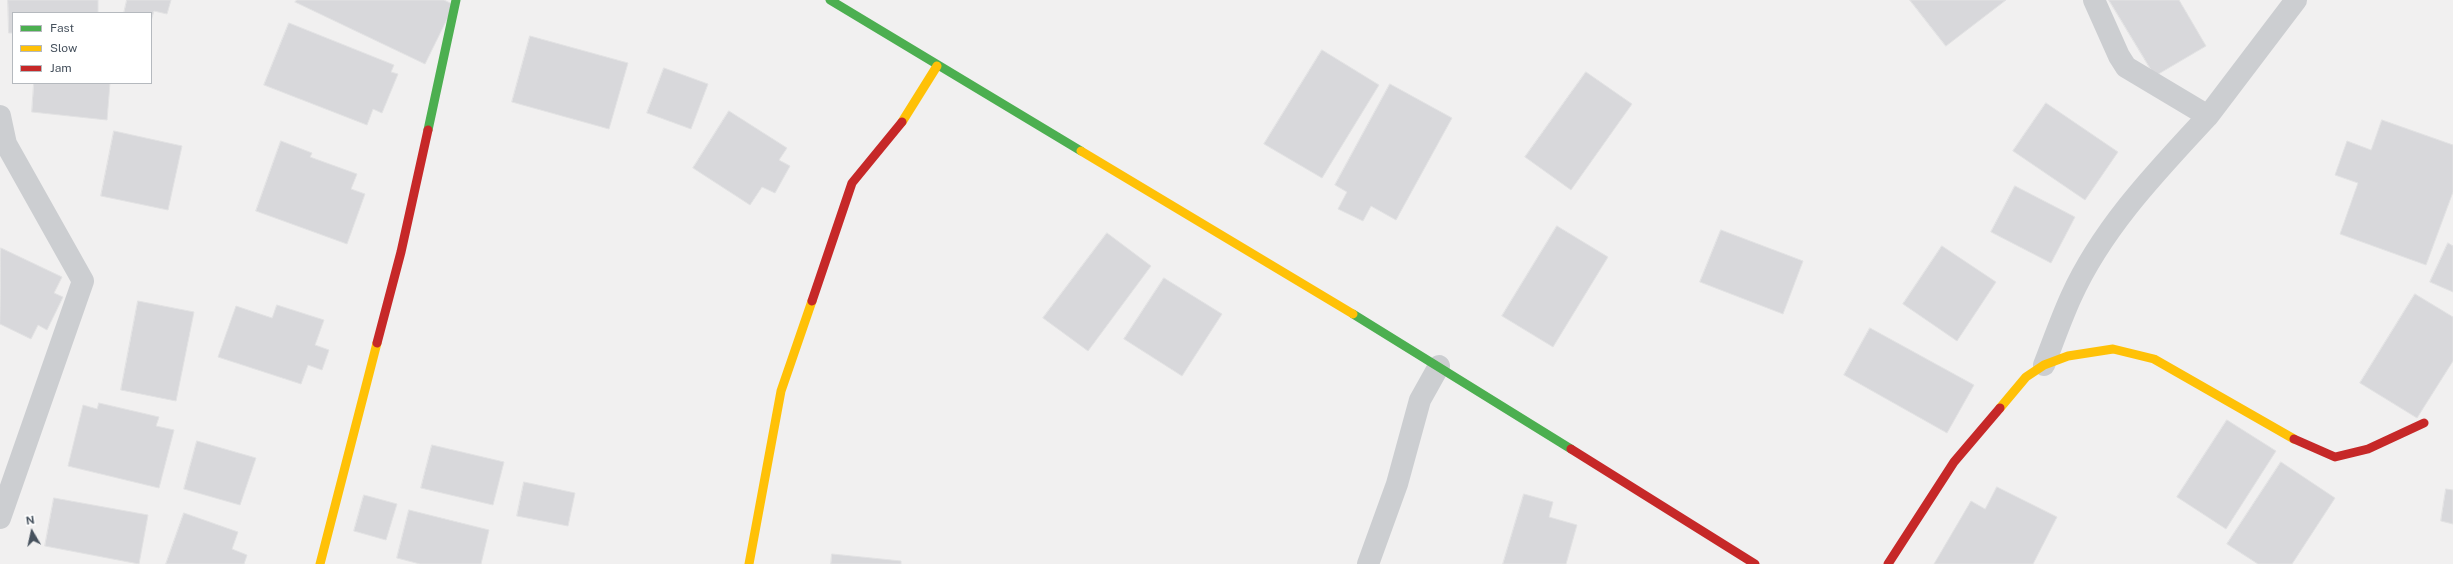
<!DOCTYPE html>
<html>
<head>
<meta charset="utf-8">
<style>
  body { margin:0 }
  #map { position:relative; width:2453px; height:564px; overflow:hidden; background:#f1f0f0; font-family:"Public Sans",sans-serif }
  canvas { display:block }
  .legend { position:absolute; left:12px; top:12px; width:140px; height:72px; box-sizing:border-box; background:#fff; border:1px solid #b5b9be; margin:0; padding:5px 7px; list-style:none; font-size:12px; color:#46515d }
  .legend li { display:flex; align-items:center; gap:8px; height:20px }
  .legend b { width:20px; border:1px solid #b5b9be }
  .north { position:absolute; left:12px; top:512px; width:40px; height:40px; -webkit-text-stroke:3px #fff; paint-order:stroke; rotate:351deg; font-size:11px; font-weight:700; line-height:16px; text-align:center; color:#46515d }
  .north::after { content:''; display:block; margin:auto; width:14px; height:18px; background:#46515d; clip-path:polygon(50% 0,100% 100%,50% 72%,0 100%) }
</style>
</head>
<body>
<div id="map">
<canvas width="2453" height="564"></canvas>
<ul class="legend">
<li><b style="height:5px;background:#4caf50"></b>Fast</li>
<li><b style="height:5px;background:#ffc107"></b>Slow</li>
<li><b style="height:5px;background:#c62828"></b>Jam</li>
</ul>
<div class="north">N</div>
</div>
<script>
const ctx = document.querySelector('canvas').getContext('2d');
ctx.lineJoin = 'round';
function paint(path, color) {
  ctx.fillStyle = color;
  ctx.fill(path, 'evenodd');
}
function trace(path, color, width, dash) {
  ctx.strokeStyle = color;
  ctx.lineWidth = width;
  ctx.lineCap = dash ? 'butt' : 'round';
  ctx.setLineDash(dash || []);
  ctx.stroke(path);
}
const building = new Path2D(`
  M8,0H98V13H13V33H9Z
  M127,0H171L167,14L154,11L151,21V13H124Z
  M297,0H444L454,5L425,64L295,2Z
  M1910,0H2006L1946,46Z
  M2109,0H2179L2206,46L2155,76Z
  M289,23L394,65L391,72L398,74L382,113L373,109L367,125L264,85Z
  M530,36L628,63L609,129L512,102Z
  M1322,50L1379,85L1322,178L1264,144Z
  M664,68L708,84L691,129L647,113Z
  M1586,72L1632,104L1571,190L1525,157Z
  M34,83H110L107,120L32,112Z
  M1390,84L1452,118L1396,220L1371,206L1363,221L1338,209L1347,192L1335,185Z
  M2046,103L2118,152L2085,200L2013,151Z
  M729,111L787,148L779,160L790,166L775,193L762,187L750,205L693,168Z
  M2382,120L2453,145V192L2426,265L2340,234L2358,183L2335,175L2347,141L2371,150Z
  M114,131L182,146L168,210L101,196Z
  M281,141L312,153L310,157L357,174L351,189L365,194L347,244L256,211Z
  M2015,186L2075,217L2051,263L1991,232Z
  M1557,226L1608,257L1553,347L1502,316Z
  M1721,230L1803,261L1783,314L1700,282Z
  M1107,233L1151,266L1088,351L1043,318Z
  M2448,243L2453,246V292L2430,282Z
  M1942,246L1996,282L1957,341L1903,304Z
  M1,248L62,277L54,293L63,297L47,330L38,325L31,339L0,324Z
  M1164,278L1222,314L1182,376L1124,339Z
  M2415,294L2453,317V361L2417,418L2360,383Z
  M138,301L194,312L176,401L121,390Z
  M277,305L324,320L315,345L329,350L322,370L308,365L301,384L218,357L236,306L272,318Z
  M1870,328L1974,385L1947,433L1844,375Z
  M99,403L159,417L156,426L174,430L159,488L68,466L83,405L97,409Z
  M2227,420L2276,451L2226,529L2177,497Z
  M197,441L256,458L240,505L184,489Z
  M432,445L504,462L493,505L421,488Z
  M2281,462L2335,498L2292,564H2258L2227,544Z
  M524,482L575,493L568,526L517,516Z
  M1997,487L2057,517L2033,564H1934L1971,501L1985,509Z
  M2446,489L2453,490V524L2441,521Z
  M1524,494L1553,502L1549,517L1577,525L1566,564H1503Z
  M364,495L397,504L386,540L354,531Z
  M54,498L148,515L139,564L45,546Z
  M409,510L489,530L481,564H420L397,558Z
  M184,513L238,532L232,549L247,555L244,564H166Z
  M832,554L901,561V564H831Z`);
const street = new Path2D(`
  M0,116L6,144L83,281L0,518
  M2208,116L2296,0
  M2044,365C2053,342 2061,319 2071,297C2102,228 2157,171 2208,116L2126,67L2119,56L2094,0
  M1368,564L1397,484L1420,400L1439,366`);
const fast = new Path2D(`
  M830,0L1081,151
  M428,130L456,0
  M1353,314L1571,449`);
const slow = new Path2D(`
  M902,122L937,66
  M1081,151L1353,314
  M2000,408L2026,377L2044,365L2068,356L2113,349L2154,359L2294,439
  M320,564L377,343
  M749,564L781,391L812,301`);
const jam = new Path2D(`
  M812,301L852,183L902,122
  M377,343L401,252L428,130
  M2294,439L2335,457L2368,449L2424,423
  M1571,449L1755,564
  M1888,564L1954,462L2000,408`);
paint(building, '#d8d8db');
trace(building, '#e2e2e3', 1);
trace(street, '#ccced1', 22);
trace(fast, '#4caf50', 9);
trace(slow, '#ffc107', 9);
trace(jam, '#c62828', 9);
</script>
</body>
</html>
